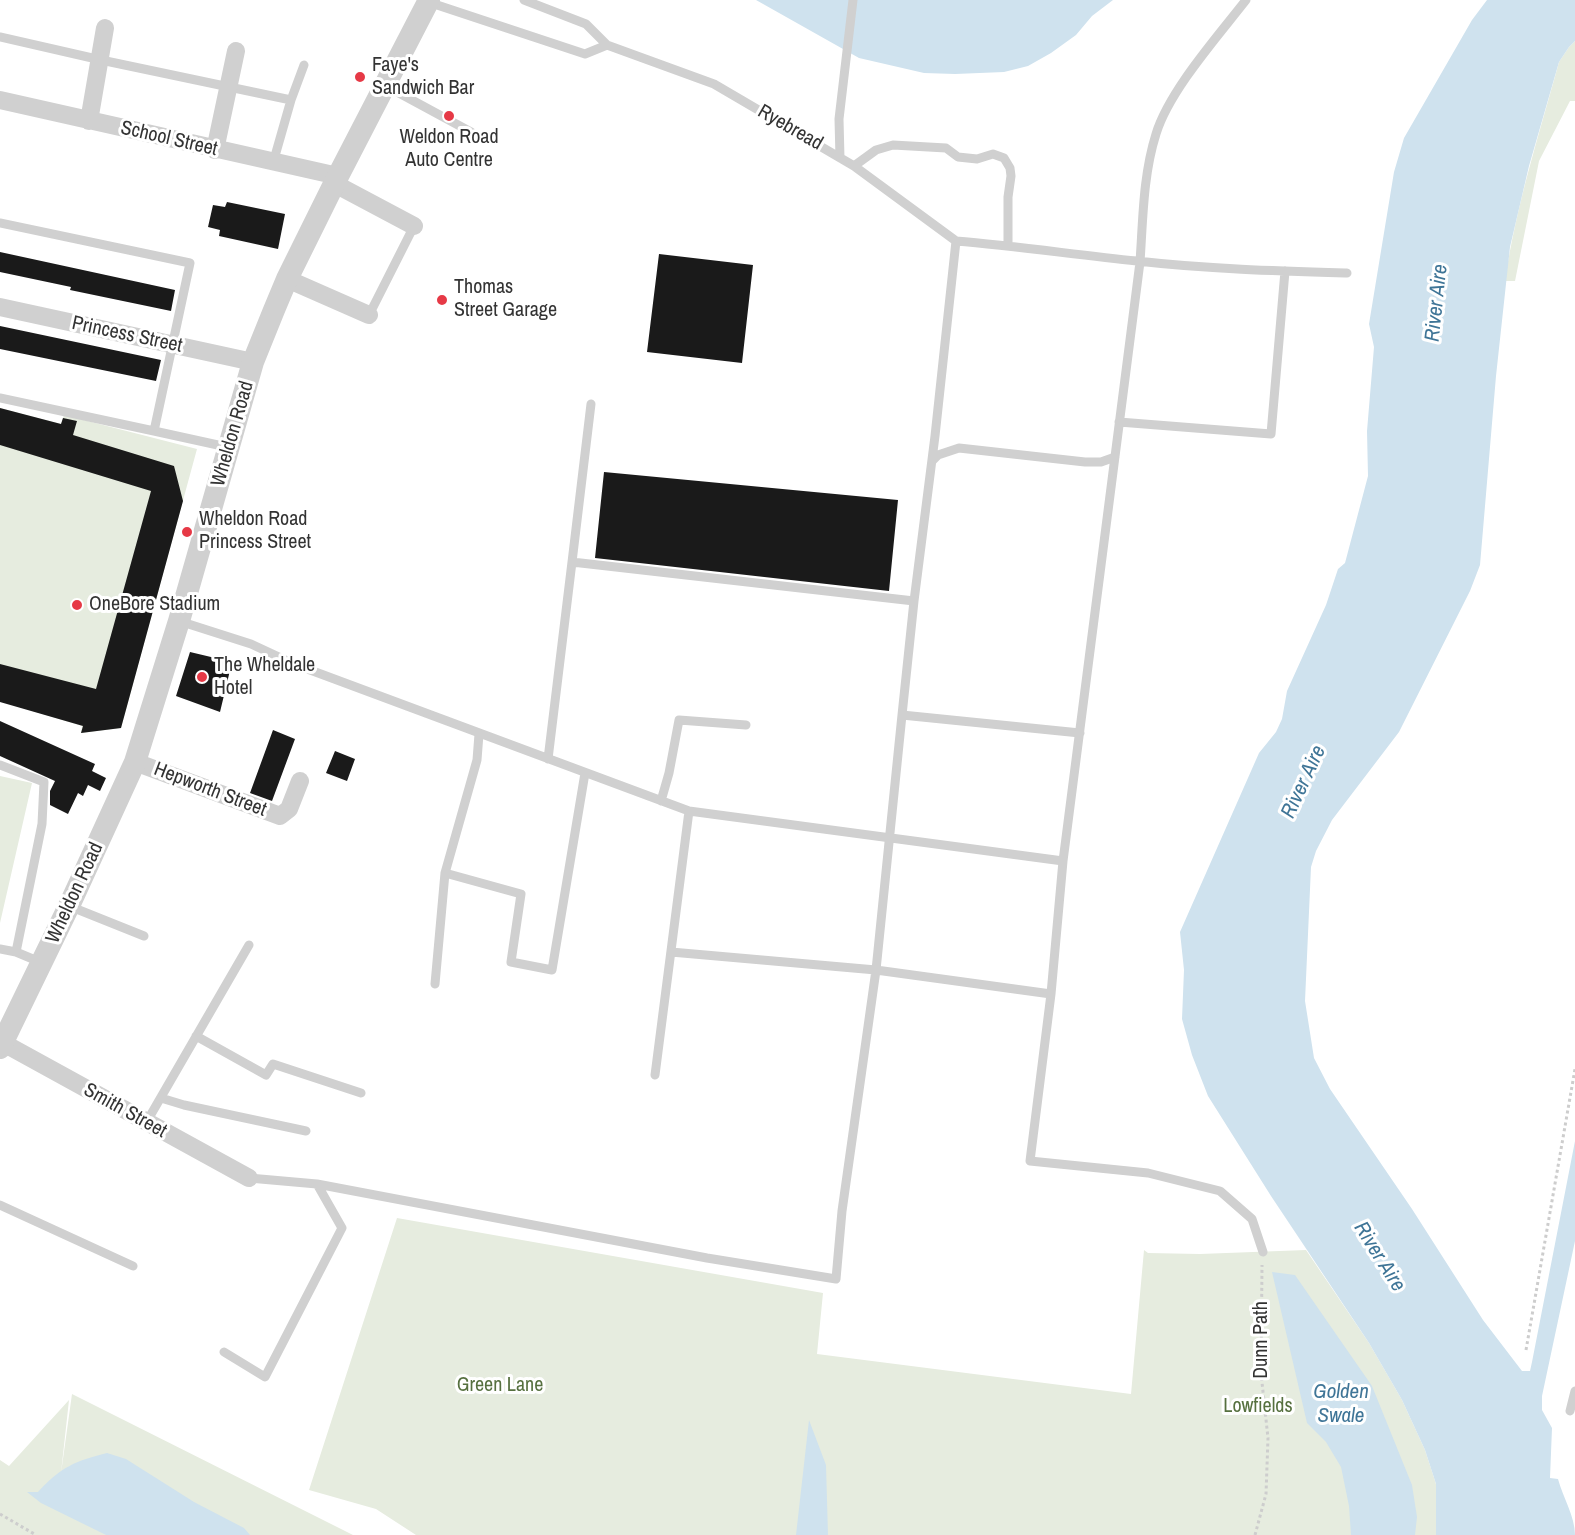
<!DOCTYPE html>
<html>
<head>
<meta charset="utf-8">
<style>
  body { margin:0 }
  canvas { display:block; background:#fff }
</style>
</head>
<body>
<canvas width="1575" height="1535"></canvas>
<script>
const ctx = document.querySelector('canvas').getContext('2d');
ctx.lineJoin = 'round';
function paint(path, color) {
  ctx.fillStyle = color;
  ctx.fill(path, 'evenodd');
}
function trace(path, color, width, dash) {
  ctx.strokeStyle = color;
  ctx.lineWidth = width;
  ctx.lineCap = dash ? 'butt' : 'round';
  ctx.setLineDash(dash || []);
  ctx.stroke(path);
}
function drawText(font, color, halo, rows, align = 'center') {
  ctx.font = font + ' "Archivo Narrow",sans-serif';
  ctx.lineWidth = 6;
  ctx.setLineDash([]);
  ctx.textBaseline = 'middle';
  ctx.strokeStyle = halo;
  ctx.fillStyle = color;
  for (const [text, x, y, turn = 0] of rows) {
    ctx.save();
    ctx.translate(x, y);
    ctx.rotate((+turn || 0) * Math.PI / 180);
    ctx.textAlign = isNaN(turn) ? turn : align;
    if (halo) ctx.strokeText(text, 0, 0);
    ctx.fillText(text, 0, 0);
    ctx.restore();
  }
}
const green = new Path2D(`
  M1575,41V101H1570L1539,161L1515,281H1505C1516,206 1539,135 1559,62L1569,47Z
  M0,408L61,424L64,415L197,449L121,728L81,733L82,726L0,701Z
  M0,776L32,783L0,923Z
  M397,1218L823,1293L817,1354L1131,1394L1144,1250L1148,1253L1200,1254L1306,1250L1369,1343L1402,1400L1425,1450L1436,1484V1535H416L376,1509L309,1490Z
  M72,1394L353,1535H0V1460L9,1466L69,1400L61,1473Z`);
const water = new Path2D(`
  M756,0H1113L1092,16L1076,35L1051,53L1028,66L1004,72L955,74L924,73L859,58Z
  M1487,0H1575V41L1569,47L1559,62L1529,166L1510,247L1496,376L1480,565L1470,591L1399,732L1332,820L1316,851L1311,867L1305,1001L1314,1058L1330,1089L1412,1209L1483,1320L1522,1371H1530L1532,1362L1575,1141V1241L1542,1396V1410L1552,1428L1550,1478L1558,1479C1563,1498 1575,1516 1575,1535H1436V1484L1425,1450L1402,1400L1369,1343L1271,1196L1208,1096L1192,1055L1182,1019L1184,970L1180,932L1259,753L1276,732L1282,719L1287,691L1326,605L1338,569L1345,563L1368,476L1367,431L1374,347L1369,324L1394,172L1404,138L1472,20Z
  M1272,1272L1295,1275L1372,1386L1412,1485L1417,1517L1415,1535H1351L1349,1506L1341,1467L1326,1442L1307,1423Z
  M809,1420L826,1465L828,1535H796Z
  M107,1453L126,1459L194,1502L244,1528L250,1535H106L41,1503L27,1492H38C61,1467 75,1461 107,1453Z`);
const building = new Path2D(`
  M227,202L285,214L278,249L219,236L220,230L208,227L213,205L225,207Z
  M0,252L175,290L171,311L70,290L71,287L0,272Z
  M659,254L753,265L742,363L647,352Z
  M0,326L161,360L156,381L0,349Z
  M0,408L61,424L63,418L77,421L73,435L174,466L183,501L121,728L81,733L83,726L0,702V664L96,689L151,491L0,445Z
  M604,472L898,500L889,591L595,558Z
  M190,652L232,662L220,712L176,696Z
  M0,721L95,764L92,771L106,778L100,791L88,785L83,796L78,793L68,814L50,805V791L55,781L0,756Z
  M273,730L295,739L272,801L250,793Z
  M335,751L355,759L347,781L326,773Z`);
const path = new Path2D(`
  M1526,1350L1575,1069
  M0,1514L36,1535
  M1255,1535L1266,1494L1268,1438L1261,1373L1262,1265`);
const service = new Path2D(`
  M524,0L586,24L607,45L714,84L854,166L956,241
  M428,2L585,54L607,45
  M0,37L101,60L291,100
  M386,86L471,132
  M840,158L839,119L853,0
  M273,163L291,100L304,65
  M854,166L876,150L893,145L946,148L958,157L977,159L993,154L1004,158L1010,168L1011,176L1008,197V245
  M0,223L190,263L154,431L0,398
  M956,241C1017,246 1077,255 1137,261C1207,269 1278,271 1347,273
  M369,315L414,226
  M1119,422L1271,434L1285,271
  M154,431L227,447
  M932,461L938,455L959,448L1085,462H1101L1115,457
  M572,562L591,404
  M914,601L935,436L956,241
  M179,621L251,644L294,664L689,811L1063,861L1140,262C1143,219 1143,175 1156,134C1169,91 1218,36 1246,0
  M548,759L572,562L914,601L902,715L1080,733
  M0,765L44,782L42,824L16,952
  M661,801L669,773L679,720L746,725
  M1063,861L1051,994L1030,1161L1148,1173L1220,1191L1252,1219L1263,1252
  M445,873L521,894L511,962L552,970L585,773
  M69,906L144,936
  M0,949L16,952L40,962
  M671,952L876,970L902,715
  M435,984L445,873L477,760L479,734
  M196,1036L266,1075L273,1064L361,1093
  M655,1075L689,811
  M161,1098L184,1105L306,1131
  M146,1123L249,945
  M249,1178L317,1184L707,1258L836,1279L842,1211L876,970L1051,994
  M0,1205L133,1266
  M224,1352L265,1377L342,1228L317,1184
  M1570,1411L1575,1391`);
const minor = new Path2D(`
  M0,100L338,176
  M89,121L105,28
  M215,150L236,51
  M335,184L414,226
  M287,279L369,315
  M0,307L253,362
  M135,762L280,816L289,809L300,781
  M3,1043L249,1178`);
const tertiary = new Path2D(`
  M0,1048L69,906L135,762L179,621L253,362L274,310L287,279L338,176L429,0`);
const markers = [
  [360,77,6,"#e63946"],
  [449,116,6,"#e63946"],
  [442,300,6,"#e63946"],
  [187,532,6,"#e63946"],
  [77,605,6,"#e63946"],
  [202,677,6,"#e63946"]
];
const poiNames = [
  ["Faye's",372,66],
  ["Sandwich Bar",372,89],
  ["Weldon Road",449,138,"center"],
  ["Auto Centre",449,161,"center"],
  ["Thomas",454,288],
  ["Street Garage",454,311],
  ["Wheldon Road",199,520],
  ["Princess Street",199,543],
  ["OneBore Stadium",89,605],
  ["The Wheldale",214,666],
  ["Hotel",214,689]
];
const streetNames = [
  ["Ryebread",790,128,30],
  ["School Street",169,139,13],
  ["Princess Street",127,335,12],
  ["Wheldon Road",233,434,-74],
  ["Hepworth Street",210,790,21],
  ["Wheldon Road",75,893,-65],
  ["Smith Street",125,1111,29],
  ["Dunn Path",1262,1340,-90]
];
const parkNames = [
  ["Green Lane",500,1386],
  ["Lowfields",1258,1407]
];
const waterNames = [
  ["River Aire",1437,303,-84],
  ["River Aire",1304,782,-65],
  ["River Aire",1379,1257,58],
  ["Golden",1341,1392],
  ["Swale",1341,1416]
];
paint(green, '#e6ecdf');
paint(water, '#cfe2ee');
paint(building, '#1a1a1a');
trace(path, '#cdcdcd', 3, [3, 3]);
trace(service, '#d0d0d0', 9);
trace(minor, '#d0d0d0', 18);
trace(tertiary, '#d0d0d0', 22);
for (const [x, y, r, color] of markers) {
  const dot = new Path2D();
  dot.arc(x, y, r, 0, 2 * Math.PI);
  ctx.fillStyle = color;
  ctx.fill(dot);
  trace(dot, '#fff', 2);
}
drawText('20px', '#333', '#fff', poiNames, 'left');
drawText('20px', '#333', '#fff', streetNames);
drawText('20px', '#56703f', '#fff', parkNames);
drawText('italic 21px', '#3f7597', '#fff', waterNames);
</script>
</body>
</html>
